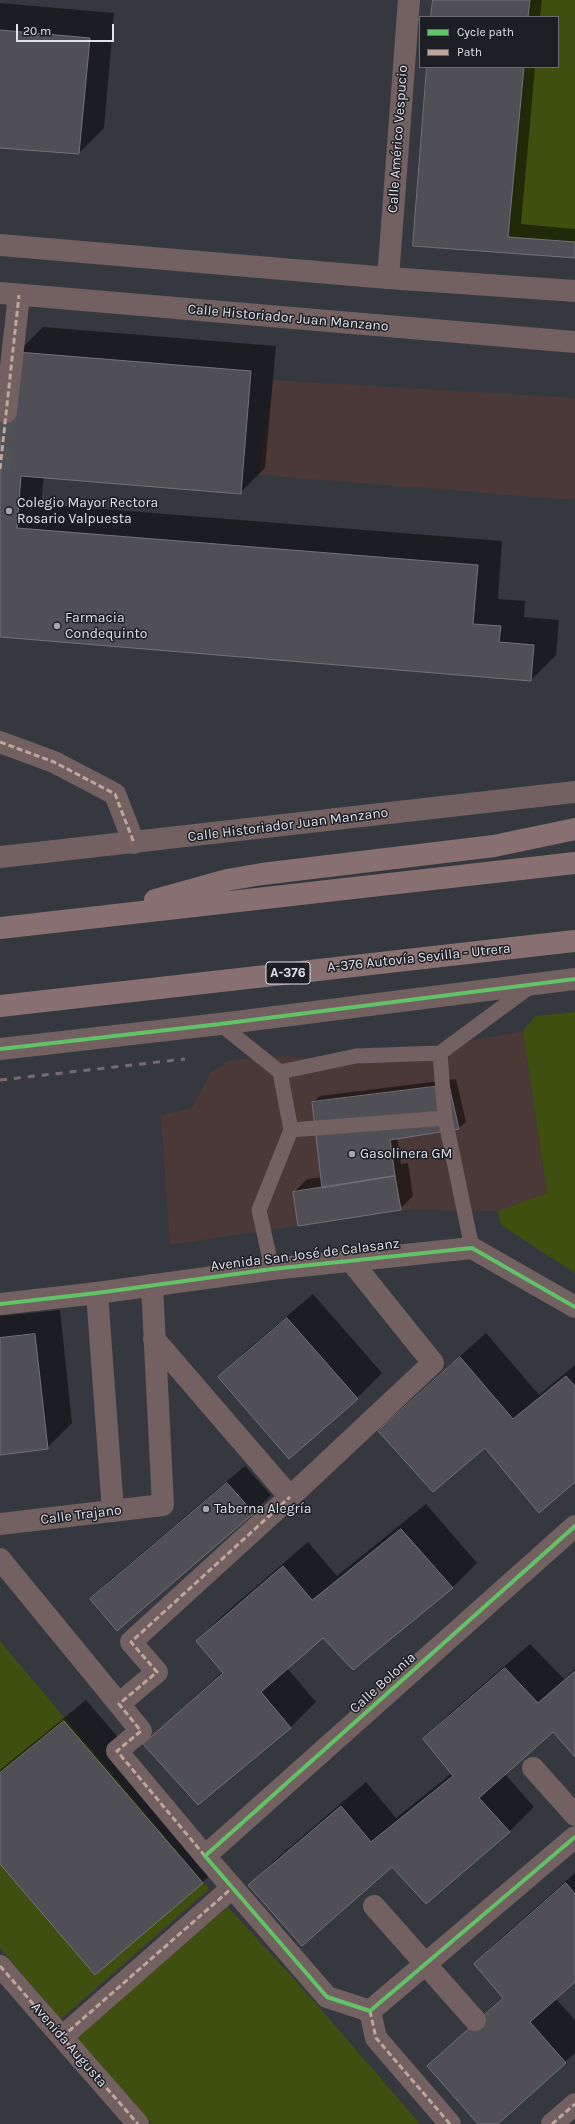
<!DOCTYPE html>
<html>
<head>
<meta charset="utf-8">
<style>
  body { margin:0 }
  #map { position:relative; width:575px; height:2124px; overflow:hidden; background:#363840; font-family:Karla,sans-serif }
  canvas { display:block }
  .legend { position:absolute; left:419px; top:16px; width:140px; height:52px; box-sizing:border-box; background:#1c1e24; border:1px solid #6a6c74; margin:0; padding:5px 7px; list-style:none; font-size:12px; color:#e0e2eb }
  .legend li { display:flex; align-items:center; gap:8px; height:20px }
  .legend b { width:20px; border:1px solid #6a6c74 }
  .scale { position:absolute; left:16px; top:24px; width:98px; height:18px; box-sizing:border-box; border:2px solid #e0e2eb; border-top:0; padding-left:5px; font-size:12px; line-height:14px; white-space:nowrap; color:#e0e2eb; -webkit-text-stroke:3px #1c1e24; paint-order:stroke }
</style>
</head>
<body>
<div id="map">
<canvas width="575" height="2124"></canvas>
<ul class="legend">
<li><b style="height:5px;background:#61c268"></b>Cycle path</li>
<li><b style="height:5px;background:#c0a59a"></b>Path</li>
</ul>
<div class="scale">20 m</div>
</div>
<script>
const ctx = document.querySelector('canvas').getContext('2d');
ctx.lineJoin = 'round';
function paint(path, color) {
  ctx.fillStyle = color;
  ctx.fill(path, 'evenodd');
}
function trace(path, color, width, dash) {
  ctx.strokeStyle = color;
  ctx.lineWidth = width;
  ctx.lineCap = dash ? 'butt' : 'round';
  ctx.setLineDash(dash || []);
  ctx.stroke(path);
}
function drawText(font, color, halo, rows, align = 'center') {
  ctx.font = font + ' Karla,sans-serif';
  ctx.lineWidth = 3;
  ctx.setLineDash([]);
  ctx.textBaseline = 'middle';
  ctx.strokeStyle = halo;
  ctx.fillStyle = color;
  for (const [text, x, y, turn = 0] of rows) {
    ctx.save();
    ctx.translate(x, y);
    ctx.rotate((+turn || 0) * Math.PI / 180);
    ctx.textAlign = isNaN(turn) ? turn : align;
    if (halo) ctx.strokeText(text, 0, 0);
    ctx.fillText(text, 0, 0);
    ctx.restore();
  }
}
const commercial = new Path2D(`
  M273,380L575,398V500L259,475Z
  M523,1031L547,1194L498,1211L401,1210L170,1245L161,1115L192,1108L211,1072L231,1060L288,1056L317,1060L399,1054Z`);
const green = new Path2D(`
  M530,0H575V242L508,237L524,67H558V17H528Z
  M575,1012V1273L501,1225L498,1211L547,1193L523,1031L536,1016Z
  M0,1641L209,1889L61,2019L0,1948Z
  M228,1907L314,2001L420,2124H152L76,2037Z`);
const shadow = new Path2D(`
  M434,0H542L540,17H432Z
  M0,3L114,13L104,128L79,153L0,147Z
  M428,67H535L521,224L575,229V257L414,245Z
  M43,327L276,346L265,468L240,493L44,477L41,504L502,541L498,599L525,601L524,617L559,620L556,655L531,680L0,636V585L18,352Z
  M456,1079L466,1122L459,1128L397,1138L401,1164L408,1163L413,1196L400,1209L294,1192L307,1179L322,1177L313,1102L320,1096Z
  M313,1294L382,1373L357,1398L220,1377L245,1352Z
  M60,1310L72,1423L47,1448L0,1454V1316Z
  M486,1333L539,1395L575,1365V1480L485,1447L379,1431L404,1406Z
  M245,1466L271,1495L253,1513L91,1599L109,1581Z
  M426,1504L477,1563L452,1588L323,1637L287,1668L316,1702L291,1727L198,1804L144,1744L223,1671L197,1641L222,1616L308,1542L337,1576Z
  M530,1644L564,1679L575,1669V1755L553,1731L505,1774L534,1807L509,1832L392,1865L250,1885L275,1860L366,1782L396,1818L452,1773L424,1739L449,1714Z
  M86,1700L224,1861L203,1882L95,1974L0,1863V1770Z
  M575,1873V1981L555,1998L575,2020V2053L497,2124H479L428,2066L503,1997L475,1964L500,1939Z`);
const building = new Path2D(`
  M433,0H530L528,17H431Z
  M0,30L90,38L79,154L0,148Z
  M427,67H524L508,237L575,242V258L413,246Z
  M17,352L251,371L241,494L21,476L17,528L478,565L473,624L501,626L499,642L534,645L531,681L0,637V411Z
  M449,1085L459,1129L390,1140L395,1176L322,1188L312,1102Z
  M395,1176L401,1210L298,1226L293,1192Z
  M287,1318L358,1399L289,1459L218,1377Z
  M35,1334L48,1449L0,1455V1338Z
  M460,1357L513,1419L566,1376L575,1386V1482L539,1513L485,1448L433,1492L378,1431Z
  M227,1483L254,1513L117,1631L90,1599Z
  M401,1529L453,1588L353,1670L323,1638L261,1692L291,1728L198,1805L143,1744L223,1673L196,1641L283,1566L312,1600Z
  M505,1668L538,1703L575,1671V1757L553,1732L479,1798L510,1832L426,1904L392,1867L302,1946L248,1885L341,1806L371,1842L453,1776L423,1739Z
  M64,1721L203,1883L95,1975L0,1864V1773Z
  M566,1883L575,1894V1982L530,2022L566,2063L498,2124H478L427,2066L503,1998L474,1964Z`);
const minorTunnel = new Path2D(`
  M0,469L6,412`);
const service = new Path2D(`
  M220,1024L280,1072L291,1130L445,1118L440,1053L531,986
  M280,1072L356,1056L440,1053
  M445,1118L472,1248
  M272,1269L259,1210L291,1130`);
const pedestrian = new Path2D(`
  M205,1856L117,1751L141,1731L119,1704L157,1672L131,1642L290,1497
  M0,1966L138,2124
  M370,2011L376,2038L450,2124
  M62,2037L232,1888
  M552,2124L575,2104`);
const minor = new Path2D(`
  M388,278L409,0
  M6,412L19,295
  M0,742L54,762L115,794L134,843
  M0,857L575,792
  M0,1049L220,1024L575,979
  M97,1293L113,1511
  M154,1339L290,1497L433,1363L351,1261
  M0,1524L163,1505L152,1285
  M575,1526L205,1856L327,1997L370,2011L575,1837
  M0,1559L119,1704
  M533,1768L575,1815
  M374,1906L475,2020`);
const tertiary = new Path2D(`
  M0,245L388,278L575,291
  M0,293L575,342
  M0,1304L97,1293L272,1269L472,1248L575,1307`);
const primary = new Path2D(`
  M155,900L227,880L262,874L494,846L575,829
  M0,928L575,863
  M0,1006L575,941`);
const rail = new Path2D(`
  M0,1080L185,1059`);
const quiet = new Path2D(`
  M0,469L19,295
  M0,742L54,762L115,794L134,843
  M205,1856L117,1751L141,1731L119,1704L157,1672L131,1642L290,1497
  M0,1966L138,2124
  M370,2011L376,2038L450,2124
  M62,2037L232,1888
  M552,2124L575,2104`);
const cycleway = new Path2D(`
  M0,1049L220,1024L575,979
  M0,1304L97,1293L272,1269L472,1248L575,1307
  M575,1526L205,1856L327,1997L370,2011L575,1837`);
const markers = [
  [9,511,4,"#a4a6af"],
  [57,626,4,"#a4a6af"],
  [352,1154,4,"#a4a6af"],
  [206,1509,4,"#a4a6af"]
];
const shields = [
  [288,973,44]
];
const shieldNames = [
  ["A-376",288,973]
];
const streetNames = [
  ["Calle Américo Vespucio",398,139,-86],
  ["Calle Historiador Juan Manzano",288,318,5],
  ["Calle Historiador Juan Manzano",288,825,-7],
  ["A-376 Autovía Sevilla - Utrera",419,958,-6],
  ["Avenida San José de Calasanz",305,1255,-7],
  ["Calle Trajano",81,1515,-7],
  ["Calle Bolonia",383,1683,-42],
  ["Avenida Augusta",69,2045,49]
];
const poiNames = [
  ["Colegio Mayor Rectora",17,503],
  ["Rosario Valpuesta",17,519],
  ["Farmacia",65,618],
  ["Condequinto",65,634],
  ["Gasolinera GM",360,1154],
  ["Taberna Alegría",214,1509]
];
paint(commercial, '#4a3936');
paint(green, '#3f4f0f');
paint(shadow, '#0007');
paint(building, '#4f4f55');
trace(building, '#737278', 1);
trace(minorTunnel, '#50525a', 22, [22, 11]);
trace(service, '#726160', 15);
trace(pedestrian, '#726160', 22);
trace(minor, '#726160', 22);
trace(tertiary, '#726160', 22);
trace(primary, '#897070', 22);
trace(rail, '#776c6d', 3, [7, 7]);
trace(quiet, '#c0a59a', 3, [6, 3]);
trace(cycleway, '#61c268', 4);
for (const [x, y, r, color] of markers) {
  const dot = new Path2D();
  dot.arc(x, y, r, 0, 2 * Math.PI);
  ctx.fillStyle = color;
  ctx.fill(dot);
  trace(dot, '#1c1e24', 1.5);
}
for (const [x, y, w] of shields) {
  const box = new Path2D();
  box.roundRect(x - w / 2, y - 11, w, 22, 3);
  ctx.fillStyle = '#1c1e24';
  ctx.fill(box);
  trace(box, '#e0e2eb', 1);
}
drawText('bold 13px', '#e0e2eb', null, shieldNames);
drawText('14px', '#e0e2eb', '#1c1e24', streetNames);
drawText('14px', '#e0e2eb', '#1c1e24', poiNames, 'left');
</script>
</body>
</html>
